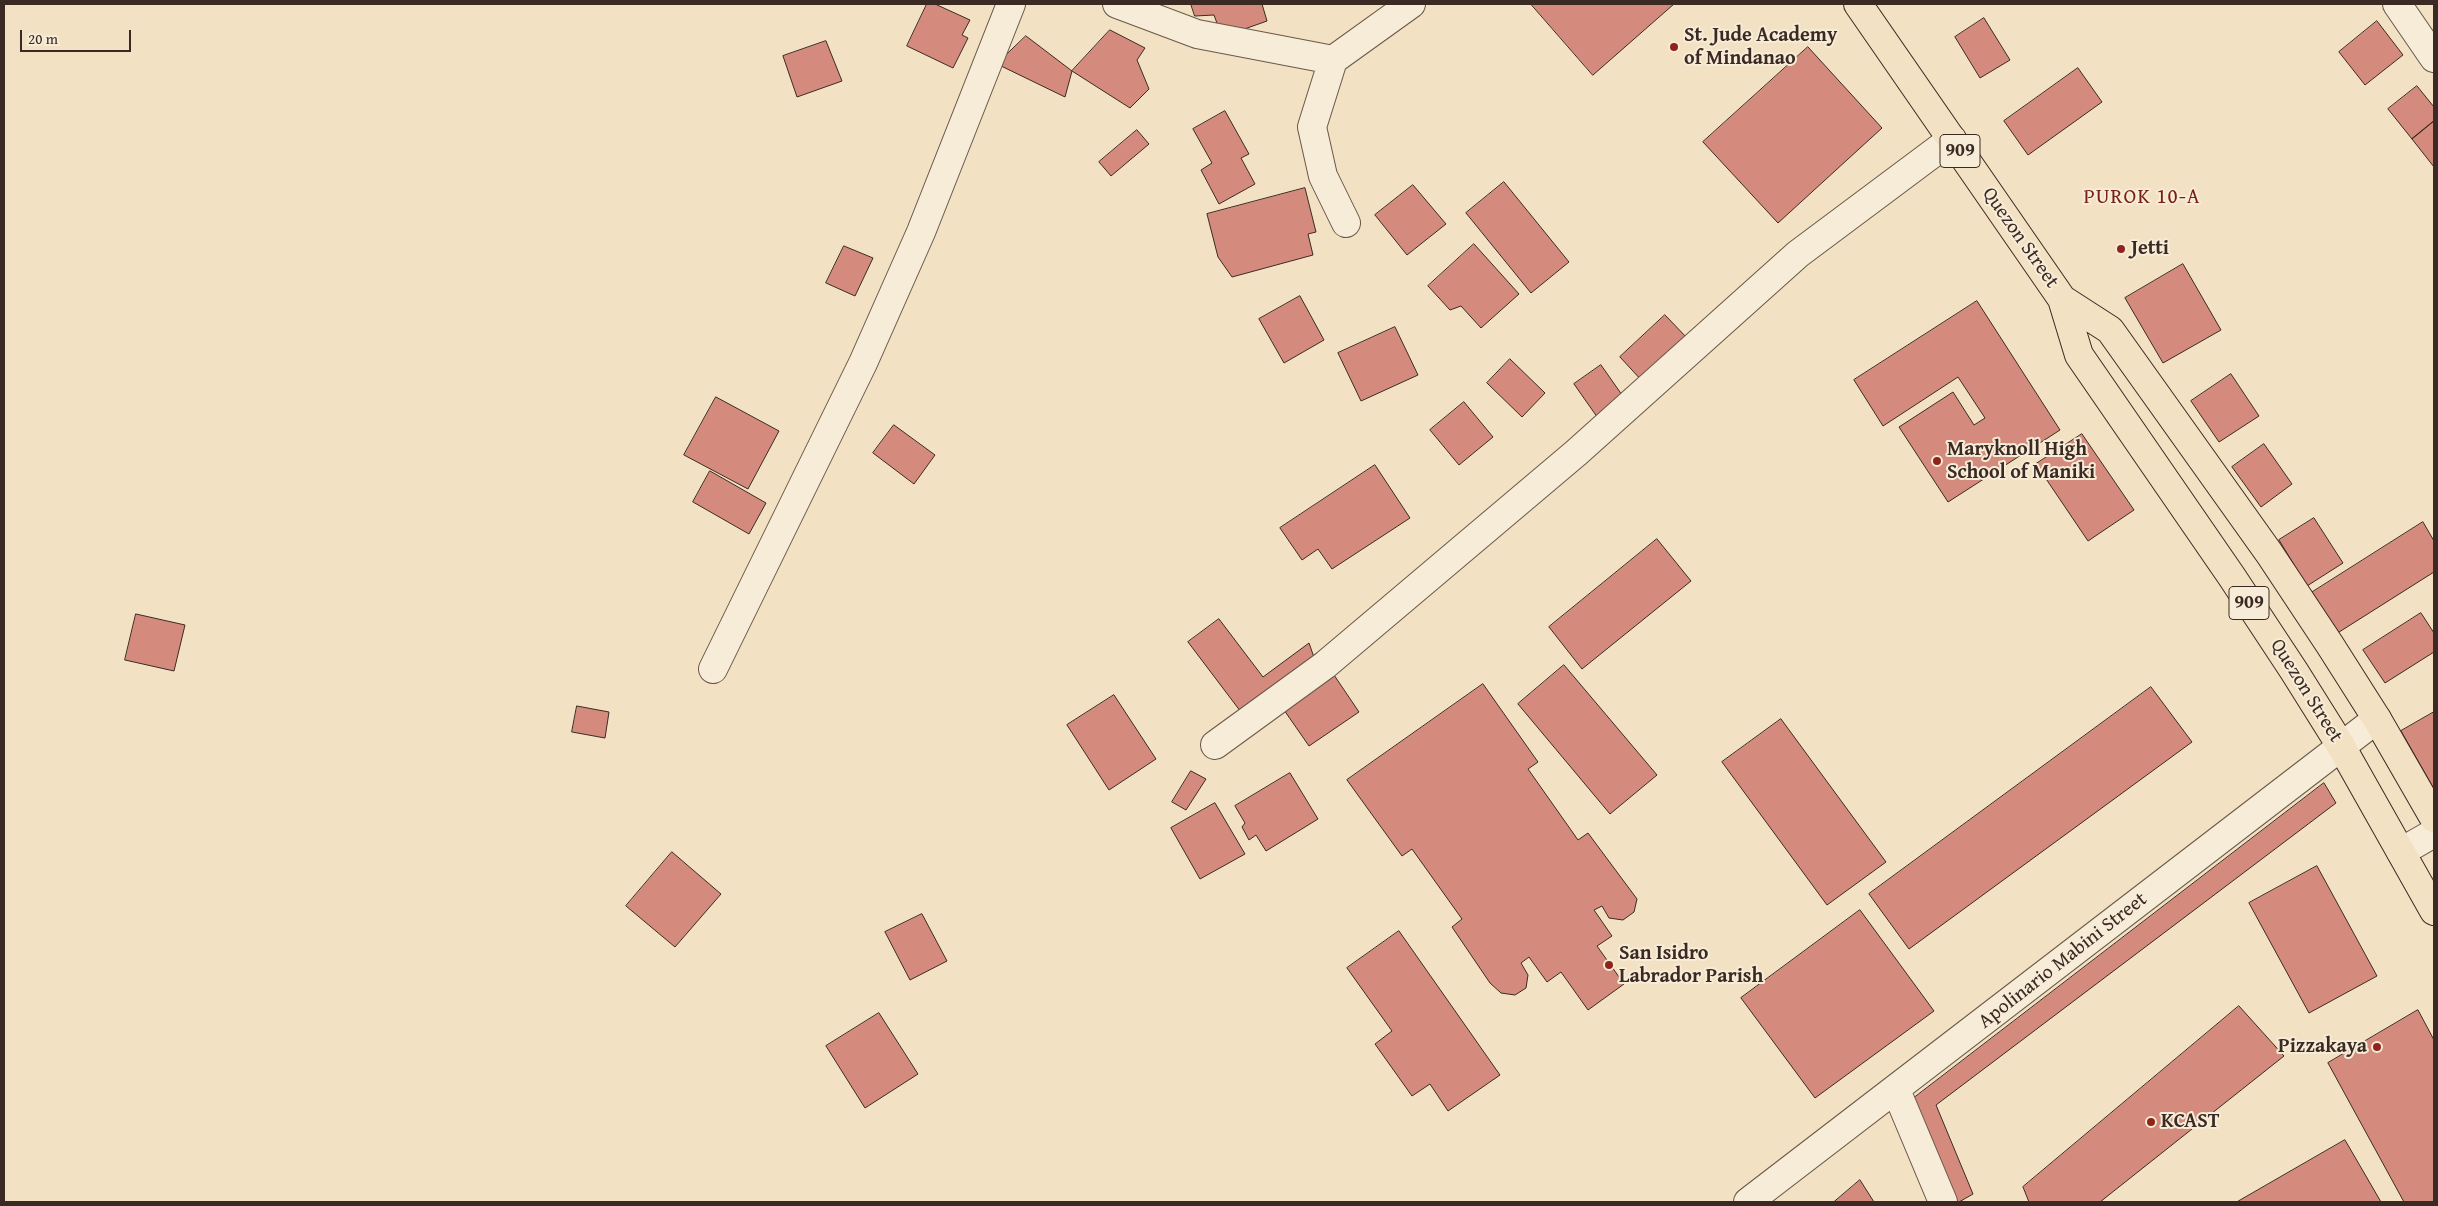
<!DOCTYPE html>
<html>
<head>
<meta charset="utf-8">
<style>
  body { margin:0 }
  #map { position:relative; width:2438px; height:1206px; overflow:hidden; background:#f2e1c2; font-family:"Gentium Book Plus",serif }
  canvas { display:block }
  .frame { position:absolute; inset:0; border:5px solid #3b2a23; pointer-events:none }
  .scale { position:absolute; left:20px; top:30px; width:111px; height:22px; box-sizing:border-box; border:2px solid #3b2a23; border-top:0; padding-left:6px; font-size:15px; line-height:18px; white-space:nowrap; color:#3b2a23; -webkit-text-stroke:4px #f7ecd7; paint-order:stroke }
</style>
</head>
<body>
<div id="map">
<canvas width="2438" height="1206"></canvas>
<div class="frame"></div>
<div class="scale">20 m</div>
</div>
<script>
const ctx = document.querySelector('canvas').getContext('2d');
ctx.lineJoin = 'round';
function paint(path, color) {
  ctx.fillStyle = color;
  ctx.fill(path, 'evenodd');
}
function trace(path, color, width, dash) {
  ctx.strokeStyle = color;
  ctx.lineWidth = width;
  ctx.lineCap = dash ? 'butt' : 'round';
  ctx.setLineDash(dash || []);
  ctx.stroke(path);
}
function drawText(font, color, halo, rows, align = 'center') {
  ctx.font = font + ' "Gentium Book Plus",serif';
  ctx.lineWidth = 4;
  ctx.setLineDash([]);
  ctx.textBaseline = 'middle';
  ctx.strokeStyle = halo;
  ctx.fillStyle = color;
  for (const [text, x, y, turn = 0] of rows) {
    ctx.save();
    ctx.translate(x, y);
    ctx.rotate((+turn || 0) * Math.PI / 180);
    ctx.textAlign = isNaN(turn) ? turn : align;
    if (halo) ctx.strokeText(text, 0, 0);
    ctx.fillText(text, 0, 0);
    ctx.restore();
  }
}
const building = new Path2D(`
  M927,4H935L970,20L962,35L968,38L953,68L907,46Z
  M1191,4H1262L1267,21L1222,37L1214,15L1195,16Z
  M1531,4H1674L1593,75Z
  M1984,18L2010,60L1980,78L1955,37Z
  M2377,21L2403,55L2365,85L2339,52Z
  M1110,30L1145,48L1137,60L1149,89L1130,108L1072,71Z
  M1026,36L1072,71L1065,97L997,64Z
  M826,41L842,81L797,97L783,56Z
  M1808,47L1882,128L1778,223L1703,142Z
  M2078,68L2102,102L2028,155L2004,121Z
  M2417,86L2434,107V121L2412,139L2388,109Z
  M1225,111L1249,154L1241,158L1255,184L1219,204L1201,170L1212,163L1193,129Z
  M2434,121V167L2412,139Z
  M1137,130L1149,144L1111,176L1099,162Z
  M1504,182L1569,262L1531,293L1466,213Z
  M1413,185L1446,224L1407,255L1375,215Z
  M1305,188L1316,232L1308,234L1313,255L1232,277L1218,257L1207,214Z
  M1474,244L1519,294L1481,328L1461,306L1450,310L1428,286Z
  M844,246L873,258L855,296L826,283Z
  M2183,264L2221,330L2163,363L2125,298Z
  M1300,296L1324,340L1284,363L1259,319Z
  M1977,301L2060,430L1948,502L1899,427L1953,392L1974,425L1985,418L1958,377L1883,426L1854,380Z
  M1665,315L1689,340L1643,382L1620,357Z
  M1395,327L1418,375L1361,401L1338,353Z
  M1510,359L1545,393L1522,417L1487,383Z
  M1601,365L1627,402L1600,421L1574,384Z
  M2231,374L2259,416L2219,442L2191,401Z
  M716,397L779,431L748,489L684,455Z
  M1464,402L1493,437L1459,465L1430,430Z
  M894,425L935,455L914,484L873,453Z
  M2082,434L2134,510L2088,541L2036,464Z
  M2264,444L2292,484L2261,507L2232,467Z
  M1375,465L1410,518L1332,569L1318,549L1302,560L1280,528Z
  M710,471L766,503L749,534L693,502Z
  M2314,518L2343,563L2307,586L2279,540Z
  M2423,522L2434,541V572L2336,634L2311,593Z
  M1657,539L1691,581L1582,669L1549,627Z
  M2421,613L2434,633V652L2385,683L2363,650Z
  M136,614L185,625L174,671L125,660Z
  M1219,619L1263,677L1309,643L1316,663L1244,716L1188,642Z
  M1564,665L1657,775L1610,814L1518,704Z
  M1334,675L1359,712L1309,746L1284,710Z
  M1483,684L1538,762L1528,769L1578,840L1588,833L1637,899L1634,912L1623,920L1609,918L1602,906L1594,910L1612,936L1597,946L1624,984L1588,1010L1561,972L1547,982L1529,957L1521,963L1528,975L1526,988L1515,995L1501,993L1490,983L1452,927L1462,919L1412,849L1402,856L1347,780Z
  M2151,687L2192,742L1909,949L1869,894Z
  M1114,695L1156,759L1109,790L1067,725Z
  M577,706L609,712L605,738L572,732Z
  M2434,712V789L2401,731Z
  M1781,719L1886,862L1827,905L1722,762Z
  M1191,771L1206,779L1186,810L1172,802Z
  M1290,773L1318,819L1266,851L1256,835L1249,840L1242,827L1245,823L1235,806Z
  M2324,783L2336,803L1936,1105L1973,1194L1959,1202H1952L1910,1101Z
  M1215,803L1245,854L1200,879L1171,828Z
  M672,852L721,894L675,947L626,906Z
  M2317,866L2377,976L2309,1013L2249,903Z
  M1860,910L1934,1011L1815,1098L1741,998Z
  M922,914L947,961L910,980L885,932Z
  M1399,931L1500,1075L1448,1111L1430,1084L1412,1096L1375,1044L1392,1031L1347,968Z
  M2239,1006L2284,1056L2100,1202H2029L2023,1187Z
  M2418,1010L2434,1040V1202H2404L2328,1063Z
  M879,1013L918,1074L865,1108L826,1046Z
  M2345,1140L2381,1202H2237Z
  M1860,1180L1874,1202H1834Z`);
const minor = new Path2D(`
  M1117,4L1197,34L1333,60
  M2397,4L2434,58
  M1346,223L1323,176L1312,127L1333,60L1411,4
  M713,669L863,363L921,232L1011,4
  M1215,745L1325,665L1576,453L1798,254L1952,139
  M1896,1090L1943,1202
  M1748,1202L2377,719`);
const tertiary = new Path2D(`
  M2401,852L2434,833`);
const trunk = new Path2D(`
  M1858,4L2062,299L2079,355L2232,577L2294,671L2341,746L2434,911
  M2062,299L2110,330L2269,553L2330,645L2377,719L2434,818`);
const markers = [
  [1674,47,5,"#8f2418"],
  [2121,249,5,"#8f2418"],
  [1937,461,5,"#8f2418"],
  [1609,965,5,"#8f2418"],
  [2377,1047,5,"#8f2418"],
  [2151,1122,5,"#8f2418"]
];
const shields = [
  [1960,151,40],
  [2249,603,40]
];
const shieldNames = [
  ["909",1960,151],
  ["909",2249,603]
];
const poiNames = [
  ["St. Jude Academy",1684,36],
  ["of Mindanao",1684,59],
  ["Jetti",2131,249],
  ["Maryknoll High",1947,450],
  ["School of Maniki",1947,473],
  ["San Isidro",1619,954],
  ["Labrador Parish",1619,977],
  ["Pizzakaya",2367,1047,"right"],
  ["KCAST",2161,1122]
];
const streetNames = [
  ["Quezon Street",2020,238,55],
  ["Quezon Street",2306,691,58],
  ["Apolinario Mabini Street",2063,961,-38]
];
const neighbourhoodNames = [
  ["PUROK 10-A",2142,198]
];
paint(building, '#d48b7d');
trace(building, '#3b2a23', 1);
trace(minor, '#69584b', 30);
trace(tertiary, '#69584b', 30);
trace(trunk, '#3b2a23', 30);
trace(minor, '#f7ecd7', 28);
trace(tertiary, '#f7ecd7', 28);
trace(trunk, '#f2e1c2', 28);
for (const [x, y, r, color] of markers) {
  const dot = new Path2D();
  dot.arc(x, y, r, 0, 2 * Math.PI);
  ctx.fillStyle = color;
  ctx.fill(dot);
  trace(dot, '#f7ecd7', 2);
}
for (const [x, y, w] of shields) {
  const box = new Path2D();
  box.roundRect(x - w / 2, y - 16.5, w, 33, 4);
  ctx.fillStyle = '#f7ecd7';
  ctx.fill(box);
  trace(box, '#3b2a23', 1);
}
drawText('bold 19px', '#3b2a23', null, shieldNames);
drawText('bold 20px', '#3b2a23', '#f7ecd7', poiNames, 'left');
drawText('20px', '#3b2a23', '#f7ecd7', streetNames);
ctx.letterSpacing = '1px';
drawText('21px', '#7a1f14', '#f7ecd7', neighbourhoodNames);
ctx.letterSpacing = '0px';
</script>
</body>
</html>
